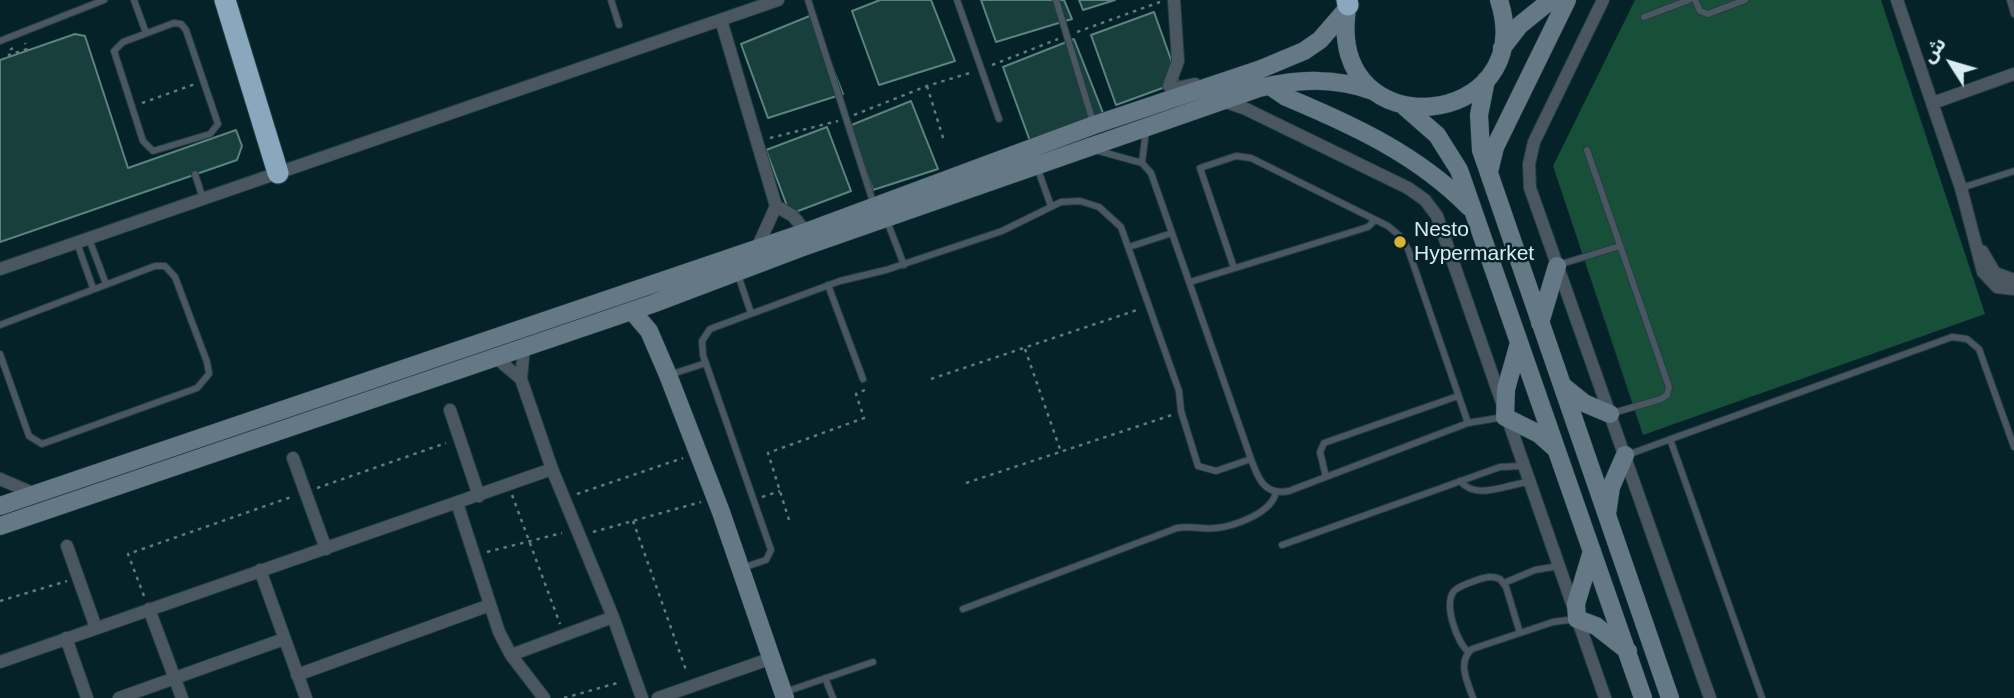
<!DOCTYPE html>
<html>
<head>
<meta charset="utf-8">
<style>
  body { margin:0 }
  #map { position:relative; width:2014px; height:698px; overflow:hidden; background:#042228; font-family:Helvetica,"Noto Sans Arabic",sans-serif }
  canvas { display:block }
  .north { position:absolute; left:1916px; top:28px; width:70px; height:70px; -webkit-text-stroke:5px #042228; paint-order:stroke; rotate:307deg; font-size:19px; font-weight:700; line-height:28px; text-align:center; color:#d8edf2 }
  .north::after { content:''; display:block; margin:auto; width:24px; height:32px; background:#d8edf2; clip-path:polygon(50% 0,100% 100%,50% 72%,0 100%) }
</style>
</head>
<body>
<div id="map">
<canvas width="2014" height="698"></canvas>
<div class="north">ش</div>
</div>
<script>
const ctx = document.querySelector('canvas').getContext('2d');
ctx.lineJoin = 'round';
function paint(path, color) {
  ctx.fillStyle = color;
  ctx.fill(path, 'evenodd');
}
function trace(path, color, width, dash) {
  ctx.strokeStyle = color;
  ctx.lineWidth = width;
  ctx.lineCap = dash ? 'butt' : 'round';
  ctx.setLineDash(dash || []);
  ctx.stroke(path);
}
function drawText(font, color, halo, rows, align = 'center') {
  ctx.font = font + ' Helvetica,sans-serif';
  ctx.lineWidth = 5;
  ctx.setLineDash([]);
  ctx.textBaseline = 'middle';
  ctx.strokeStyle = halo;
  ctx.fillStyle = color;
  for (const [text, x, y, turn = 0] of rows) {
    ctx.save();
    ctx.translate(x, y);
    ctx.rotate((+turn || 0) * Math.PI / 180);
    ctx.textAlign = isNaN(turn) ? turn : align;
    if (halo) ctx.strokeText(text, 0, 0);
    ctx.fillText(text, 0, 0);
    ctx.restore();
  }
}
const green = new Path2D(`
  M1635,0H1881L1985,314L1643,435L1553,166Z`);
const building = new Path2D(`
  M880,0H931L955,61L879,85L852,11Z
  M981,0H1064L1072,19L996,42Z
  M1079,0H1115L1083,10Z
  M1154,12L1179,82L1116,105L1091,35Z
  M812,15L843,94L768,118L741,44Z
  M75,34L85,36L128,168L236,130L242,146L237,160L0,242V60Z
  M1074,39L1105,118L1030,141L1003,67Z
  M911,101L938,169L873,190L849,126Z
  M827,127L851,191L790,214L766,150Z`);
const path = new Path2D(`
  M1077,32L1160,2
  M13,48L8,51L9,55L27,49L25,43
  M992,65L1058,39
  M927,86L944,141
  M142,103L195,84
  M854,115L927,86L973,72
  M770,138L838,121
  M1025,349L1061,452
  M931,379L1140,309
  M966,483L1172,415
  M317,488L446,443
  M577,494L683,458
  M512,495L560,624
  M762,497L780,491
  M789,520L768,453L864,418L856,394L867,389
  M633,521L687,673
  M593,532L701,502
  M487,552L562,533
  M144,596L128,554L294,496
  M0,601L67,581
  M564,698L621,682`);
const lane = new Path2D(`
  M134,0L146,33
  M611,0L619,25
  M808,0L874,205
  M957,0L999,119
  M1056,0L1093,122
  M1695,0L1700,11L1708,14L1745,0
  M2010,0L2014,14
  M1644,17L1689,0
  M174,23L181,24L186,30L218,124L210,134L153,151L143,141L114,51L123,42Z
  M0,41L104,0
  M1095,150L1142,163L1151,173L1251,459C1258,479 1265,496 1289,491L1468,423L1504,417
  M1587,150L1669,387L1667,395L1661,399L1613,413
  M1142,163L1146,130
  M1037,167L1051,206
  M195,174L203,199
  M1961,188L2014,171
  M887,221L904,265
  M89,239L106,284
  M77,243L93,288
  M1129,247L1172,233
  M1558,265L1620,246
  M1234,268L1200,168L1236,156L1251,158L1388,226L1400,236L1408,249L1468,423
  M738,275L751,313
  M1190,282L1368,227L1375,220
  M828,285L863,379
  M0,325L155,266H165L175,277L207,362L209,374L197,388L42,444L29,436L0,354
  M669,375L706,363
  M1670,439L1762,698
  M1627,455L1952,337L1967,339L1979,349L2014,447
  M1326,477L1320,452L1324,443L1458,396
  M1460,481C1476,501 1507,484 1529,482
  M1282,545L1500,467L1523,466
  M742,568L766,560L771,550L703,355L702,341L710,329L840,281L886,270L1002,231L1061,202L1080,201L1099,207L1121,227L1179,391L1181,411L1198,466L1216,471L1251,459
  M1504,583L1535,570L1559,566
  M963,609L1177,528C1191,525 1202,530 1216,528C1235,526 1272,513 1276,492
  M1468,652C1457,641 1443,605 1454,591C1459,586 1467,584 1474,581C1483,578 1490,575 1500,579L1506,587L1520,633
  M825,678L833,698
  M785,692L873,662
  M1473,698C1467,681 1457,662 1472,649L1553,622L1576,619`);
const street = new Path2D(`
  M1174,0L1178,61L1169,86L1176,88L1195,84
  M1603,0L1534,142L1529,164L1530,188L1710,698
  M1897,0L1961,188L1983,272L1997,287L2014,289
  M721,20L776,206L758,246
  M1223,101L1246,109L1408,188L1425,200L1437,216L1605,698
  M1933,103L2014,74
  M776,206L793,216L806,232
  M1982,251L1995,273L2014,280
  M0,269L778,0
  M524,347L521,379L552,469L613,617L642,698
  M495,357L521,379
  M450,410L479,496
  M293,458L326,549
  M0,479L35,494
  M457,503L499,632L511,655L544,698
  M67,546L96,628
  M260,570L306,698
  M149,609L182,698
  M66,638L87,698
  M511,655L613,617
  M0,662L552,469
  M297,675L490,605
  M119,698L284,639
  M658,698L772,658`);
const secondary = new Path2D(`
  M1347,9C1326,152 1541,129 1499,0
  M1502,48L1520,25L1551,0
  M1486,80L1479,115L1481,150L1670,698
  M1270,86L1286,97C1353,125 1418,155 1469,207
  M1405,107L1437,135L1459,170L1643,698
  M1489,172L1495,147L1567,0
  M632,311L649,331L668,375L721,512L785,698
  M1540,323L1557,266
  M1519,343L1506,389L1505,417L1539,434L1556,449
  M1563,386L1584,403L1610,414
  M0,506L806,232L1094,125L1261,69L1304,51L1320,40L1346,10
  M1607,514L1611,487L1625,455
  M0,526L652,304L800,248L1259,88C1299,79 1334,77 1373,91
  M1592,551L1576,604L1577,619L1596,626L1628,651`);
const highway = new Path2D(`
  M225,0L278,173
  M1347,0L1348,5`);
const markers = [
  [1400,242,7,"#dbb233"]
];
const poiNames = [
  ["Nesto",1414,230],
  ["Hypermarket",1414,254]
];
paint(green, '#174f39');
paint(building, '#183f3c');
trace(building, '#5b8480', 2);
trace(lane, '#223e44', 8);
trace(street, '#223e44', 14);
trace(secondary, '#223e44', 19);
trace(highway, '#223e44', 23);
trace(path, '#607a7f', 2.5, [3.5, 5]);
trace(lane, '#4b5760', 6);
trace(street, '#4b5760', 12);
trace(secondary, '#647885', 18);
trace(highway, '#89a8bd', 21);
for (const [x, y, r, color] of markers) {
  const dot = new Path2D();
  dot.arc(x, y, r, 0, 2 * Math.PI);
  ctx.fillStyle = color;
  ctx.fill(dot);
  trace(dot, '#042228', 2.5);
}
drawText('21px', '#d8edf2', '#042228', poiNames, 'left');
</script>
</body>
</html>
